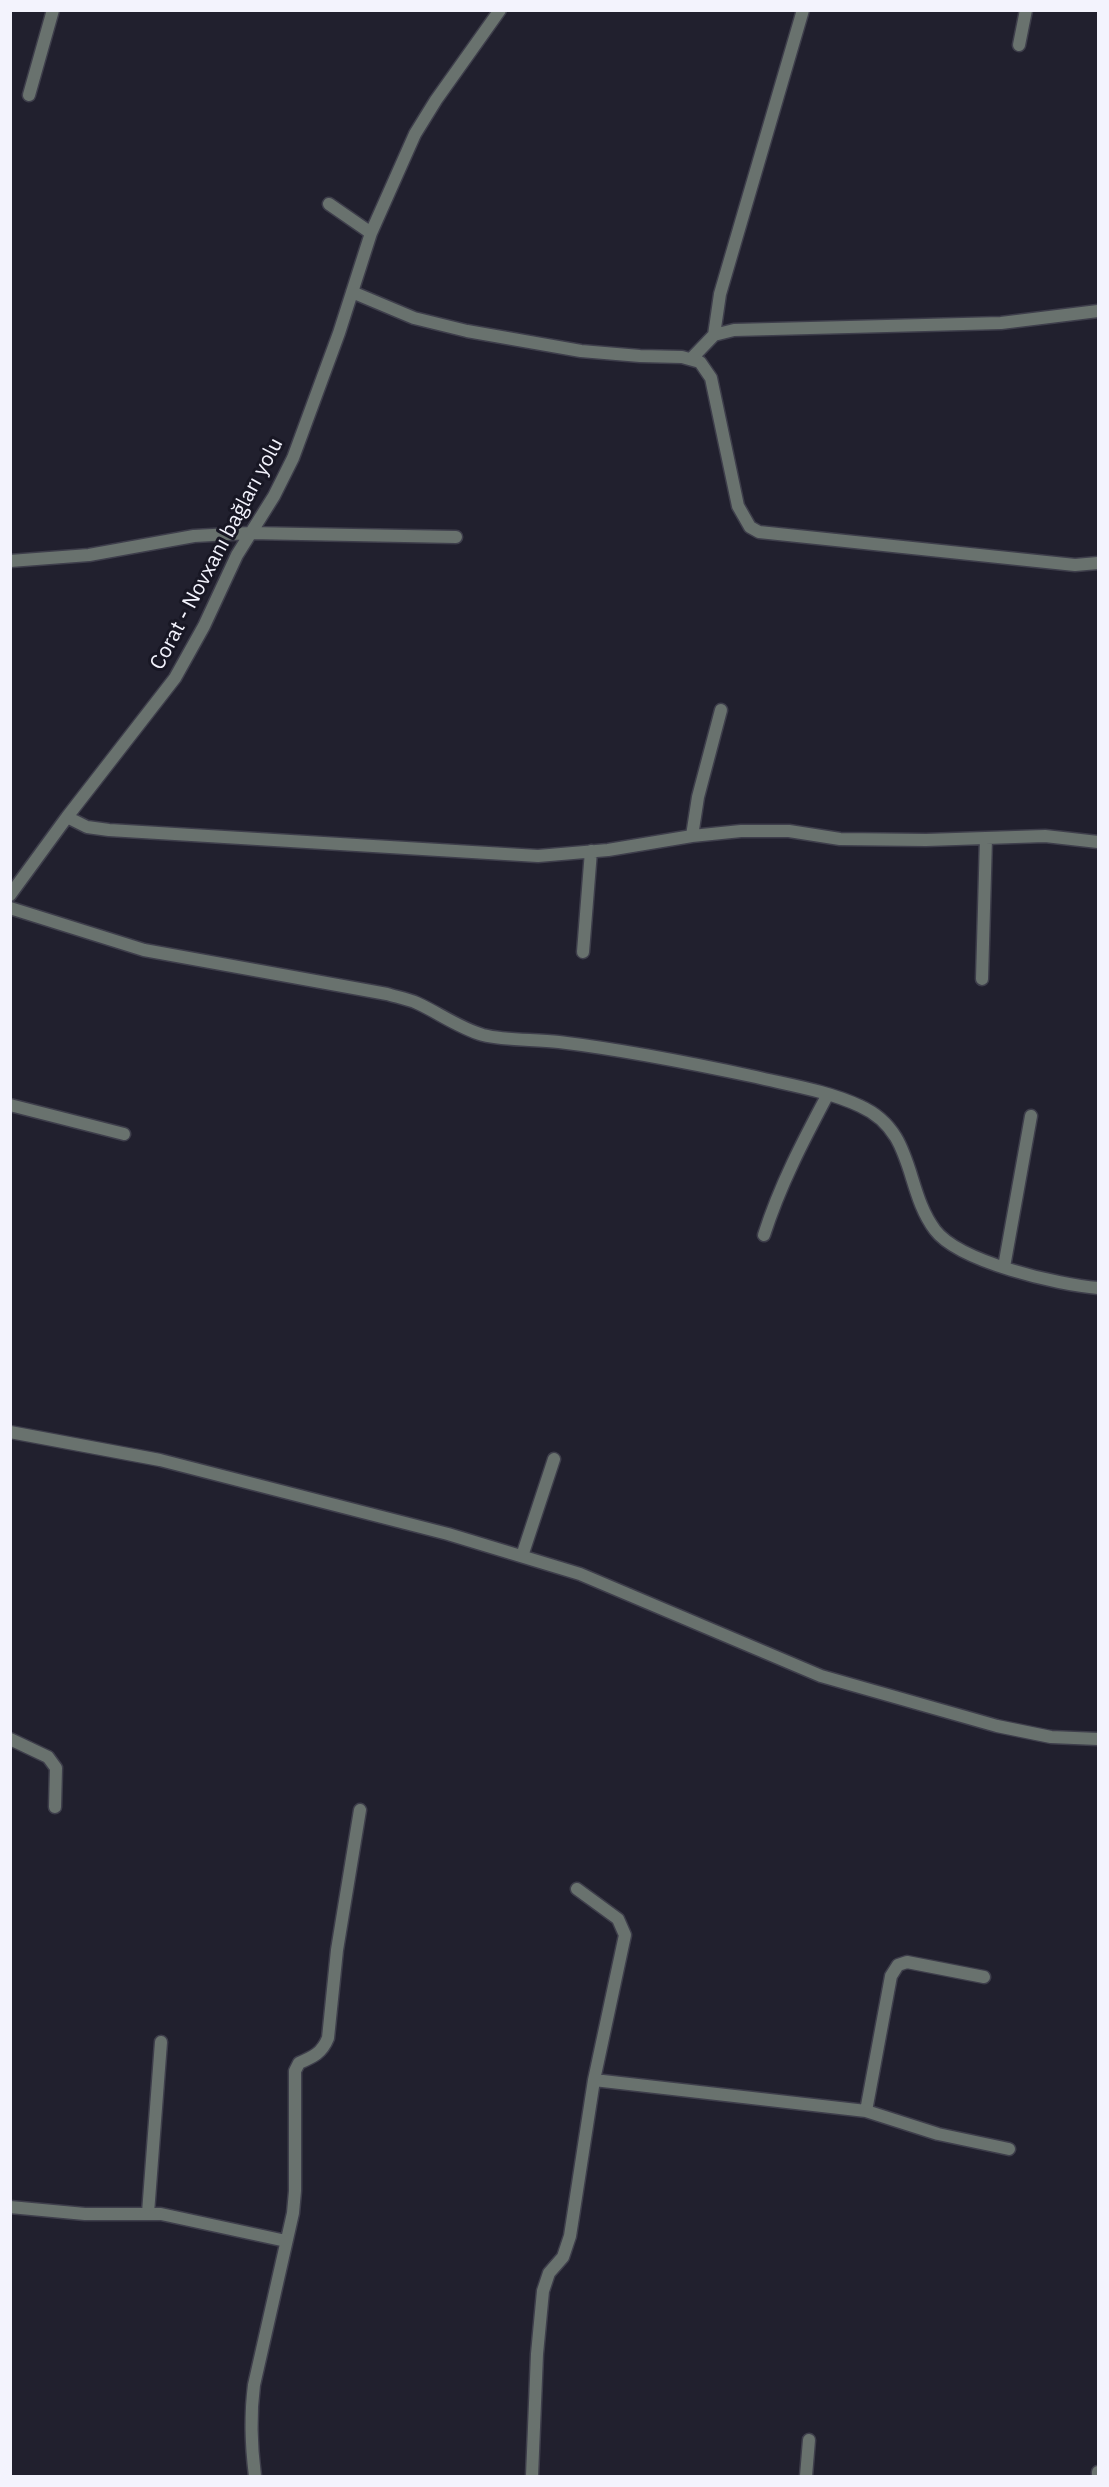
<!DOCTYPE html>
<html>
<head>
<meta charset="utf-8">
<style>
  body { margin:0 }
  #map { position:relative; width:1109px; height:2487px; overflow:hidden; background:#21202e; font-family:"IBM Plex Sans",sans-serif }
  canvas { display:block }
  .frame { position:absolute; inset:0; border:12px solid #f3f3fd; pointer-events:none }
</style>
</head>
<body>
<div id="map">
<canvas width="1109" height="2487"></canvas>
<div class="frame"></div>
</div>
<script>
const ctx = document.querySelector('canvas').getContext('2d');
ctx.lineJoin = 'round';
function trace(path, color, width, dash) {
  ctx.strokeStyle = color;
  ctx.lineWidth = width;
  ctx.lineCap = dash ? 'butt' : 'round';
  ctx.setLineDash(dash || []);
  ctx.stroke(path);
}
function drawText(font, color, halo, rows, align = 'center') {
  ctx.font = font + ' "IBM Plex Sans",sans-serif';
  ctx.lineWidth = 6;
  ctx.setLineDash([]);
  ctx.textBaseline = 'middle';
  ctx.strokeStyle = halo;
  ctx.fillStyle = color;
  for (const [text, x, y, turn = 0] of rows) {
    ctx.save();
    ctx.translate(x, y);
    ctx.rotate((+turn || 0) * Math.PI / 180);
    ctx.textAlign = isNaN(turn) ? turn : align;
    if (halo) ctx.strokeText(text, 0, 0);
    ctx.fillText(text, 0, 0);
    ctx.restore();
  }
}
const minor = new Path2D(`
  M1019,45L1026,10
  M29,95L53,10
  M329,204L371,233
  M352,292L414,318L467,331L581,351L640,356L682,357L700,362L711,378L738,506L750,527L759,532L1075,565L1098,563
  M714,335L720,294L803,10
  M691,359L714,335L734,330L1001,323L1098,311
  M10,561L89,555L194,536L250,533L456,537
  M67,817L87,827L109,830L538,856L608,850L692,836L741,831H789L840,839L926,840L1045,836L1098,842
  M692,836L698,797L721,710
  M10,895L67,817L175,678L204,626L237,555L274,496L293,458L339,333L371,233L415,134L436,100L500,10
  M10,908L144,950L387,994C397,997 408,999 417,1003C439,1013 459,1028 483,1035C507,1041 534,1039 559,1042C625,1050 691,1063 756,1077C790,1085 828,1091 860,1106C916,1131 904,1189 935,1230C959,1262 1059,1285 1098,1288
  M583,952L591,851
  M982,979L986,838
  M10,1105L124,1134
  M764,1235C780,1185 803,1141 828,1094
  M1004,1267L1031,1116
  M10,1432L160,1460L448,1534L580,1574L821,1676L997,1726L1051,1737L1098,1739
  M522,1556L554,1459
  M10,1739L48,1757L56,1768L55,1807
  M594,2080L866,2111L938,2134L1009,2149
  M866,2111L891,1976L898,1965L907,1962L984,1977
  M10,2207L85,2214H161L286,2241
  M148,2213L161,2042
  M255,2476C251,2445 250,2416 254,2385L293,2213L295,2191V2071L299,2063C313,2057 322,2053 328,2038L337,1950L360,1810
  M532,2476L537,2354L543,2291L549,2273L563,2257L570,2236L594,2080L625,1935L618,1919L577,1889
  M806,2476L809,2440
  M1098,2476V2472`);
const streetNames = [
  ["Corat - Novxanı bağları yolu",217,554,-62]
];
trace(minor, '#3e3e4b', 15);
trace(minor, '#69726e', 12);
drawText('21px', '#f3f3fd', '#181724', streetNames);
</script>
</body>
</html>
